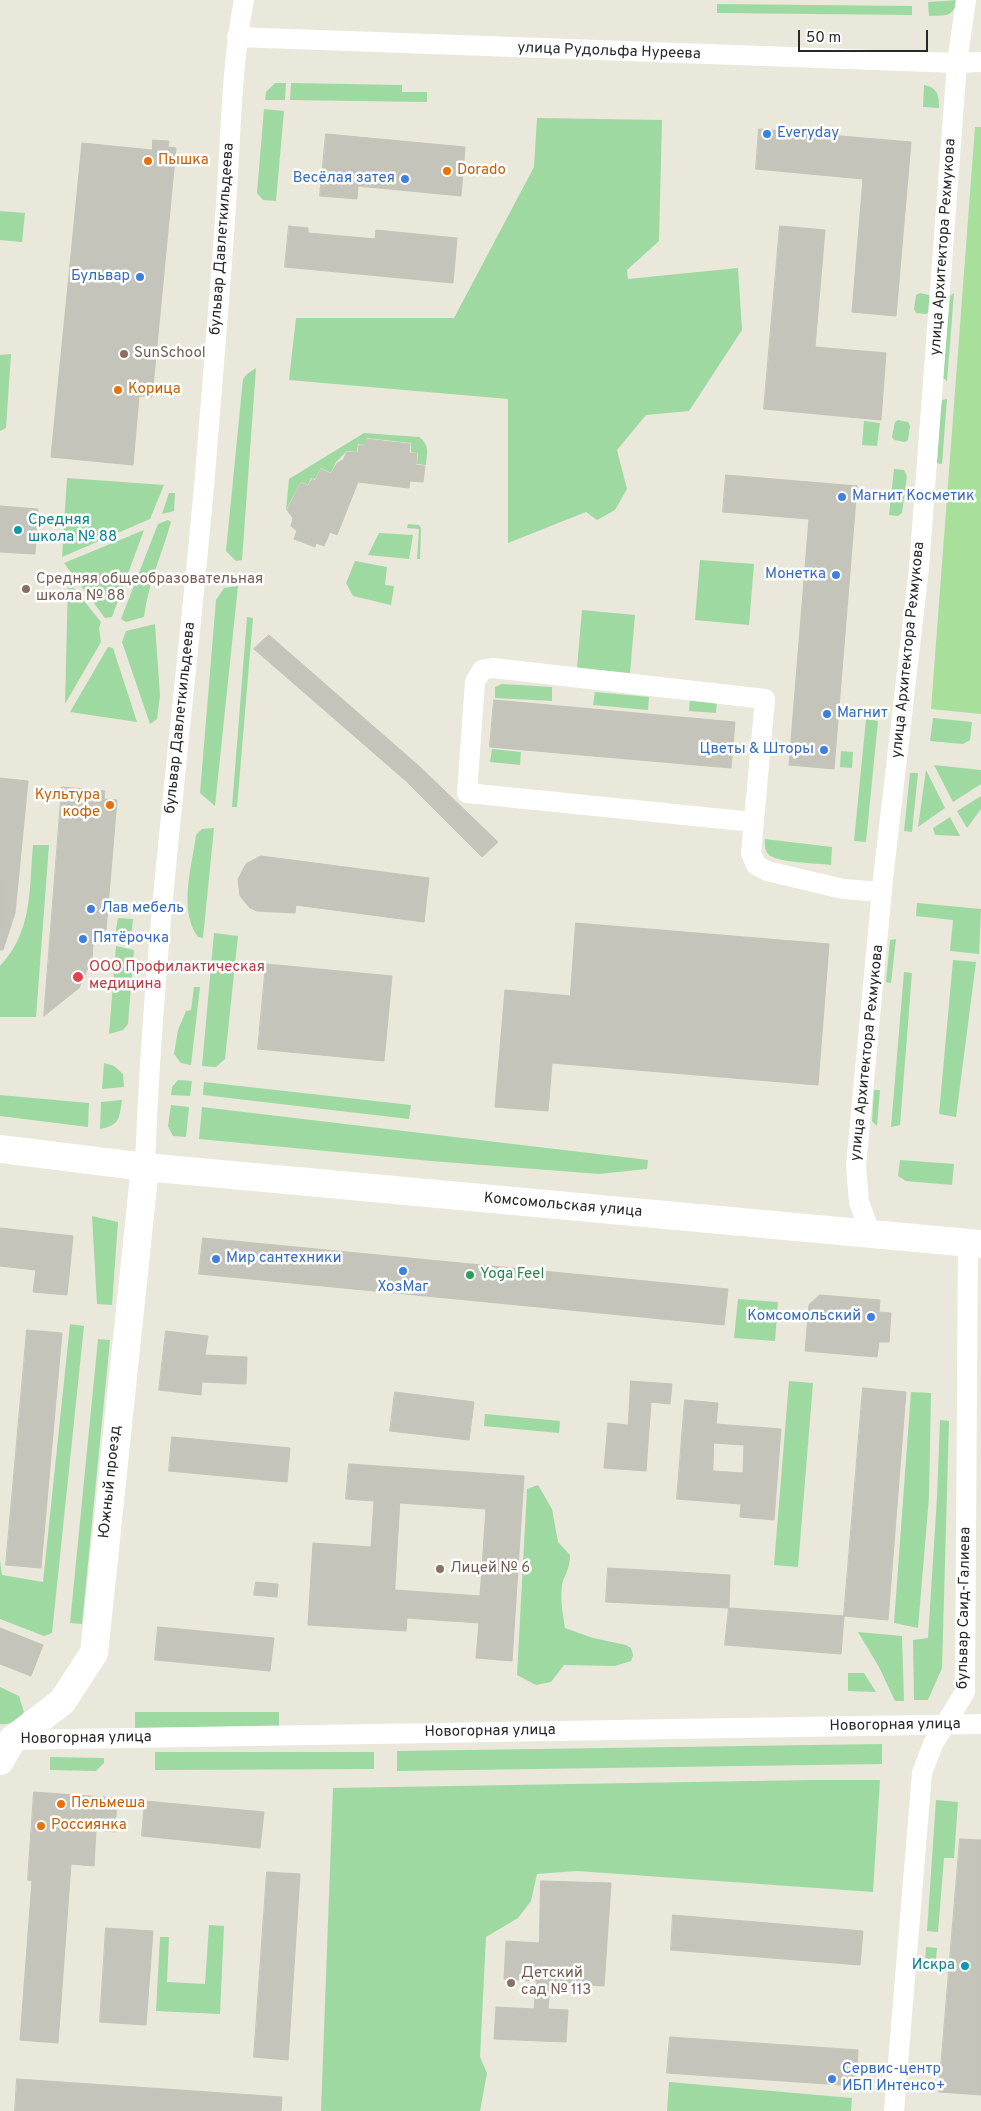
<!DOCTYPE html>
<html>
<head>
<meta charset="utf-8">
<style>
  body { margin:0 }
  #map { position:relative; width:981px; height:2111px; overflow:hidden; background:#e9e8db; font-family:Overpass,sans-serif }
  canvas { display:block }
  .scale { position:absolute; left:798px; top:30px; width:130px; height:22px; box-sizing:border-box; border:2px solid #282828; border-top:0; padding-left:6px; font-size:15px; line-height:18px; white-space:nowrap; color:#282828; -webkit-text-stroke:4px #fff; paint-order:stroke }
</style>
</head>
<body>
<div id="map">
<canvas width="981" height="2111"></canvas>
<div class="scale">50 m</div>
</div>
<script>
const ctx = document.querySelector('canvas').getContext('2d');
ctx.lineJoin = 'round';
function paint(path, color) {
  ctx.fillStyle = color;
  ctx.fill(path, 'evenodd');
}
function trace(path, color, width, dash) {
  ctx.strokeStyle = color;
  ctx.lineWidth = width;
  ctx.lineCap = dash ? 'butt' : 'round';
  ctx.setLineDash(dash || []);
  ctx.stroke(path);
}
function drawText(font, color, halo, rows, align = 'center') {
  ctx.font = font + ' Overpass,sans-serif';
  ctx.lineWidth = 5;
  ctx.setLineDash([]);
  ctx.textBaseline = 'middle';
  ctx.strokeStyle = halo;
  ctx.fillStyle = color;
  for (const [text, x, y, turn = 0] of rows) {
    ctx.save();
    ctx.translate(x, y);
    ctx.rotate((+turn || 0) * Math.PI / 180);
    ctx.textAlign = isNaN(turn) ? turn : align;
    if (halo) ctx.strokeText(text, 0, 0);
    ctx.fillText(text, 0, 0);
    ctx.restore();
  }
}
const green = new Path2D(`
  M959,0C951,18 947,15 929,16L928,2Z
  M717,4L912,6V15L717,13Z
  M275,83H286L285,100H265L266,92Z
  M291,83L402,85V92H427V102L290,100Z
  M924,85C938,88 939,95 939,108L923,107Z
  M264,109L284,111L276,201L263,200L257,193Z
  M537,118L662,120L659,241L627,270L628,279L738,268L742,330L689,411L646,415L617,450L627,489L615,510L597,520L586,512L508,543V399L289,380L296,318H454L534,167Z
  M0,211L25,213L22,242L0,240Z
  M920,293L929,295L932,298L930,312L926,314L916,313L914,309L916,295Z
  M954,293L947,381L943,378L950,296Z
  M11,354L6,428L0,431V355Z
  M256,368L242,560L236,561L226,551L243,379L247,374Z
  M947,399L942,464L937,463L934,458L942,400Z
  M898,420L908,422L910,426L908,440L905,442L894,440L892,437L895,422Z
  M864,421L880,423L877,446L862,445Z
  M364,433L419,437C430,445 427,452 426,465L417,464L418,453L411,452V443L366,438L365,445L358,444L357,452L347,451L336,462L331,473L321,468L315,479L311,478L308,485L301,482L286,510L289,479Z
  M894,469L904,470L907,476L902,513L898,516L889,515Z
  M67,478L164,485L150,519L62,557Z
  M169,493H175L174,511L162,514Z
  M168,520L171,522C162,554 148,584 144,617L126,622L121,619L158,524Z
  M408,524L419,525L421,528L420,559H417L419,529L407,528Z
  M144,530L112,617L105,618L64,563Z
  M379,533L413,535L409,559L368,555Z
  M700,560L754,564L749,625L695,620Z
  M355,561L387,567L385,585L394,586L391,605L353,596L346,583Z
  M68,581L101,622L99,628L101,642L65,704Z
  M238,586L215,806L200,793L216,600L224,588Z
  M582,610L635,615L630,673L577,668Z
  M247,617L253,618L237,807H232Z
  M155,624L160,696L157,719L150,724L122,642L126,631Z
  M108,647L113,648L137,722L70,712Z
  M502,684L552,687V701L495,698V687Z
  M595,692L649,697L648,710L593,705Z
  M690,699L717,701L716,713L689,711Z
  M933,718L972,722L970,740L963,744L930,741Z
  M866,719L878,721L866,842L854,841Z
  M492,749L521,752L520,765L490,762Z
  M841,751L853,752L852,768L840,767Z
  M934,765L981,770V784L953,802Z
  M926,770L945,808L918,827Z
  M910,773H918L912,832L904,831Z
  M981,796V809L967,828L957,811Z
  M950,817L960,836L935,835L933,828Z
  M214,828L203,938L198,937C178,910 192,866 196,835L202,829Z
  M765,839L832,847L831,865C818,863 776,863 768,854C764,849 765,844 765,839Z
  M33,845H49L36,1017H0V966C33,931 29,889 33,845Z
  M917,903L981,909L979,954L950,951L953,920L916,916Z
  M118,918L133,919L131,940L115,935Z
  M214,933L238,936L225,1059L216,1067L202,1066Z
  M896,939L891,983L886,982L890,940Z
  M116,946L134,950L128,1024L123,1030L109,1034Z
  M953,960L976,962L956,1117L939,1114Z
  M904,972L912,973L900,1125L891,1127Z
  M194,987H200L191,1065L181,1063L174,1054L178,1030L186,1011L191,1010Z
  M104,1063L114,1066L123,1074L124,1087L102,1089Z
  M178,1080L192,1081L190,1096L171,1095L172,1087Z
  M204,1082L411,1105L409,1119L203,1095Z
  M874,1090H880L877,1126L872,1121Z
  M0,1095L89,1103L88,1127L0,1116Z
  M122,1100C119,1119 120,1125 100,1129L101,1102Z
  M171,1105L189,1107L186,1137L173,1136L168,1126Z
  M202,1107L648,1160L647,1169L599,1174L431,1161L199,1139Z
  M900,1160L954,1164L952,1185L906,1181L898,1176Z
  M92,1216L118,1222L112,1305L97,1304Z
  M738,1299L778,1302L775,1341L734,1338Z
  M70,1324L84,1326L52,1633L44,1636L0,1619V1560L2,1575L43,1582Z
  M98,1339L110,1340L82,1624L70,1623Z
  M789,1381L813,1383L798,1567L774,1565Z
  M911,1392L931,1393L929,1497L918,1628L894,1623Z
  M485,1414L560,1421L559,1433L484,1426Z
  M940,1420L949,1421L942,1668L928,1700H914L913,1640L928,1638L937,1498Z
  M538,1485L552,1509L558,1542L570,1555C570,1566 567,1571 563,1581C559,1595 563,1614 565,1628L593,1638L626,1645L631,1648L633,1655L631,1661L615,1666L564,1665L551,1682L536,1685L517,1675L527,1489Z
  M858,1632L902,1636L904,1701H895L879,1667Z
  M848,1673H864L876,1692L848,1691Z
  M0,1687L19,1696L24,1712C18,1719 10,1726 0,1724Z
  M135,1712H279V1727L135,1728Z
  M882,1744V1764L397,1771V1751Z
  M155,1752H374V1769L155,1770Z
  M50,1757L104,1758V1763L96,1771L50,1770Z
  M813,1780H880L873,1892L577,1871L537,1874L531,1901L518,1918L486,1937L480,2057L487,2073L480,2111H321L333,1788Z
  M936,1800L958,1802L954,1858H944L938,1932L927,1931Z
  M209,1925L224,1926L220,2014L156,2011L160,1937H169L167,1982L205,1984Z
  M926,1947L937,1948L935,1970H927L925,1966Z
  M669,2082L852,2098L851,2111H667Z`);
const pitch = new Path2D(`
  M975,127H981V714L931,709Z`);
const building = new Path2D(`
  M759,129L911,142L896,316L852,312L863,179L756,169Z
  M326,134L465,147L461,196L358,186L357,199L320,196Z
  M153,140L169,141L168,147L176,148L152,397L139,396L133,465L51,457L82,143L152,150Z
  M289,226L308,228V233L375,239L376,230L457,238L453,283L285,267Z
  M780,226L825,230L815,347L886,353L881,420L764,409Z
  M366,439L410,444L409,453H417L416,465L425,466L423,482L410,481L409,488L358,482L337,535L330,532L324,546L316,543L315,547L294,539L297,531L291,526L293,518L287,510L301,483L308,486L312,479L315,481L321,469L331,474L337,463L343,460L347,452L358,453L359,445L365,446Z
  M726,475L857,486L834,769L789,765L809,519L723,512Z
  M0,506L38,509L35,554L0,552Z
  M269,635L420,767L498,842L482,857L406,781L254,649Z
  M494,700L735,722L731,768L490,747Z
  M0,778L28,781L15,913L3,950H0Z
  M62,787L105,791L104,799L117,800L106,930L94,929L92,959L79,988L44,1016Z
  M261,856L429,878L424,922L296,905L295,913L257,911L250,908L240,896L238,879L246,864Z
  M576,923L829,944L818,1085L552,1063L548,1111L495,1107L505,990L570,996Z
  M266,964L392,976L384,1061L258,1049Z
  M0,1228L73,1236L67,1295L33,1292L36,1270L0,1266Z
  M203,1238L728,1289L724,1325L199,1274Z
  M820,1295L880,1300L879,1312L891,1313L889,1342H879L877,1357L805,1351L809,1305Z
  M27,1330L62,1333L41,1568L6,1565Z
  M166,1331L208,1336L205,1355L247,1357L246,1384L202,1382L201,1395L159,1390Z
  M631,1381L672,1384L670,1404L651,1402L646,1471L604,1468L608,1423L628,1425Z
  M863,1388L906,1392L888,1620L844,1616Z
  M395,1392L474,1402L469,1440L390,1431Z
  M685,1400L718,1403L716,1424L781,1429L774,1520L740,1517L741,1504L677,1499ZM714,1443L744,1445L743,1473L713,1471Z
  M172,1437L290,1448L287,1482L169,1471Z
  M349,1464L524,1476L512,1661L476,1658L479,1623L407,1618L406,1631L308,1625L313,1543L371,1547L374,1501L346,1499ZM400,1503L486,1509L480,1596L395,1590Z
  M608,1568L730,1575L729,1608L606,1602Z
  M256,1582L278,1584L277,1597L254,1595Z
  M729,1608L844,1616L841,1654L725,1645Z
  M158,1627L274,1638L270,1671L155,1660Z
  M0,1628L43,1645L31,1676L0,1664Z
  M34,1792L117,1798L115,1832L96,1830L94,1866L71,1864L58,2043L20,2040L32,1881L28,1880Z
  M145,1801L264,1812L260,1848L142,1836Z
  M960,1839L981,1840V2095L939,2092Z
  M267,1872L300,1874L288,2060L254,2057Z
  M541,1881L611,1883L604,1986L550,1982L548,2009L568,2010L566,2042L494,2039L496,2007L534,2009L537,1981L504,1979L506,1941L539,1943Z
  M673,1915L863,1931L860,1965L671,1950Z
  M106,1928L153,1931L146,2025L100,2022Z
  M670,2037L858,2050L856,2086L667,2073Z
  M17,2079L282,2097L281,2111H15Z`);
const street = new Path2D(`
  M237,37L957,63L981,62
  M753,822L467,793L475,682L482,670L493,668L765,699L751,853L756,865L767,871L843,889L882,892
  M145,1167C153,935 185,705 205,475C212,385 220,295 226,205C231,137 231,67 244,0
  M871,1235L859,1202L856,1166L883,879L919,568L957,63L966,0
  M9,1740L981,1724
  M894,2111L922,1773L933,1744L965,1692L968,1243`);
const secondary = new Path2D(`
  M0,1149L145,1167L981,1244
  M0,1761L12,1740L62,1702L94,1653L145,1167`);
const markers = [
  [767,134,5,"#3f7fe0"],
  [148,161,5,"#e8710a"],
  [447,171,5,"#e8710a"],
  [405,179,5,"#3f7fe0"],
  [140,277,5,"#3f7fe0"],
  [124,354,5,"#8d6e63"],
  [118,390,5,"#e8710a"],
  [842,497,5,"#3f7fe0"],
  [18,530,5,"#0f9aa8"],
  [836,575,5,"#3f7fe0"],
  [26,589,5,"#8d6e63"],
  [827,714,5,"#3f7fe0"],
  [824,750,5,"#3f7fe0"],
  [110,805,5,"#e8710a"],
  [91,909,5,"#3f7fe0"],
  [83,939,5,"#3f7fe0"],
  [78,977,6,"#e0444e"],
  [216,1259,5,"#3f7fe0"],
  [403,1271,5,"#3f7fe0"],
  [470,1275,5,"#2e9e5b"],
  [871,1317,5,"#3f7fe0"],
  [440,1569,5,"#8d6e63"],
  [61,1804,5,"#e8710a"],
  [41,1826,5,"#e8710a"],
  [965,1966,5,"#0f9aa8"],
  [511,1983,5,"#8d6e63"],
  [832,2079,5,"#3f7fe0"]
];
const streetNames = [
  ["улица Рудольфа Нуреева",609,52,2],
  ["бульвар Давлеткильдеева",223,239,-86],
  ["улица Архитектора Рехмукова",944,247,-86],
  ["улица Архитектора Рехмукова",909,650,-84],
  ["бульвар Давлеткильдеева",181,718,-84],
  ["улица Архитектора Рехмукова",868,1053,-84],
  ["Комсомольская улица",563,1206,5],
  ["Южный проезд",111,1482,-84],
  ["бульвар Саид-Галиева",965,1608,-89],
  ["Новогорная улица",895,1726,-1],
  ["Новогорная улица",490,1732,-1],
  ["Новогорная улица",86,1739,-1]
];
const shopNames = [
  ["Everyday",777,134],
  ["Весёлая затея",395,179,"right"],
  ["Бульвар",130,277,"right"],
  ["Магнит Косметик",852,497],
  ["Монетка",826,575,"right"],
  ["Магнит",837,714],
  ["Цветы & Шторы",814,750,"right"],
  ["Лав мебель",101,909],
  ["Пятёрочка",93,939],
  ["Мир сантехники",226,1259],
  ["ХозМаг",403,1288,"center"],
  ["Комсомольский",861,1317,"right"],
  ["Сервис-центр",842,2070],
  ["ИБП Интенсо+",842,2087]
];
const foodNames = [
  ["Пышка",158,161],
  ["Dorado",457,171],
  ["Корица",128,390],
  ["Культура",100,796,"right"],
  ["кофе",100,813,"right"],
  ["Пельмеша",71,1804],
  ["Россиянка",51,1826]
];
const educationNames = [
  ["SunSchool",134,354],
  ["Средняя общеобразовательная",36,580],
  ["школа № 88",36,597],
  ["Лицей № 6",450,1569],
  ["Детский",521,1974],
  ["сад № 113",521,1991]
];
const cultureNames = [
  ["Средняя",28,521],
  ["школа № 88",28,538],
  ["Искра",955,1966,"right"]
];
const healthNames = [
  ["ООО Профилактическая",89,968],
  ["медицина",89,985]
];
const leisureNames = [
  ["Yoga Feel",480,1275]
];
paint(green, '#9ed9a2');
paint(pitch, '#a7df9b');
paint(building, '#c4c4bb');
trace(building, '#c3c4b6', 1);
trace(street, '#fff', 20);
trace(secondary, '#fff', 28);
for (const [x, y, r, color] of markers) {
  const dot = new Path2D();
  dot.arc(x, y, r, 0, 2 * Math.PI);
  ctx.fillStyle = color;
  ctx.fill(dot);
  trace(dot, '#fff', 2);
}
drawText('15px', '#282828', '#fff', streetNames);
drawText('15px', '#366cbe', '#fff', shopNames, 'left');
drawText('15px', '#c56008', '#fff', foodNames, 'left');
drawText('15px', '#785e54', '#fff', educationNames, 'left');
drawText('15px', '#0d838f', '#fff', cultureNames, 'left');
drawText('15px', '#be3a42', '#fff', healthNames, 'left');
drawText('15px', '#27864d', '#fff', leisureNames, 'left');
</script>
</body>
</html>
